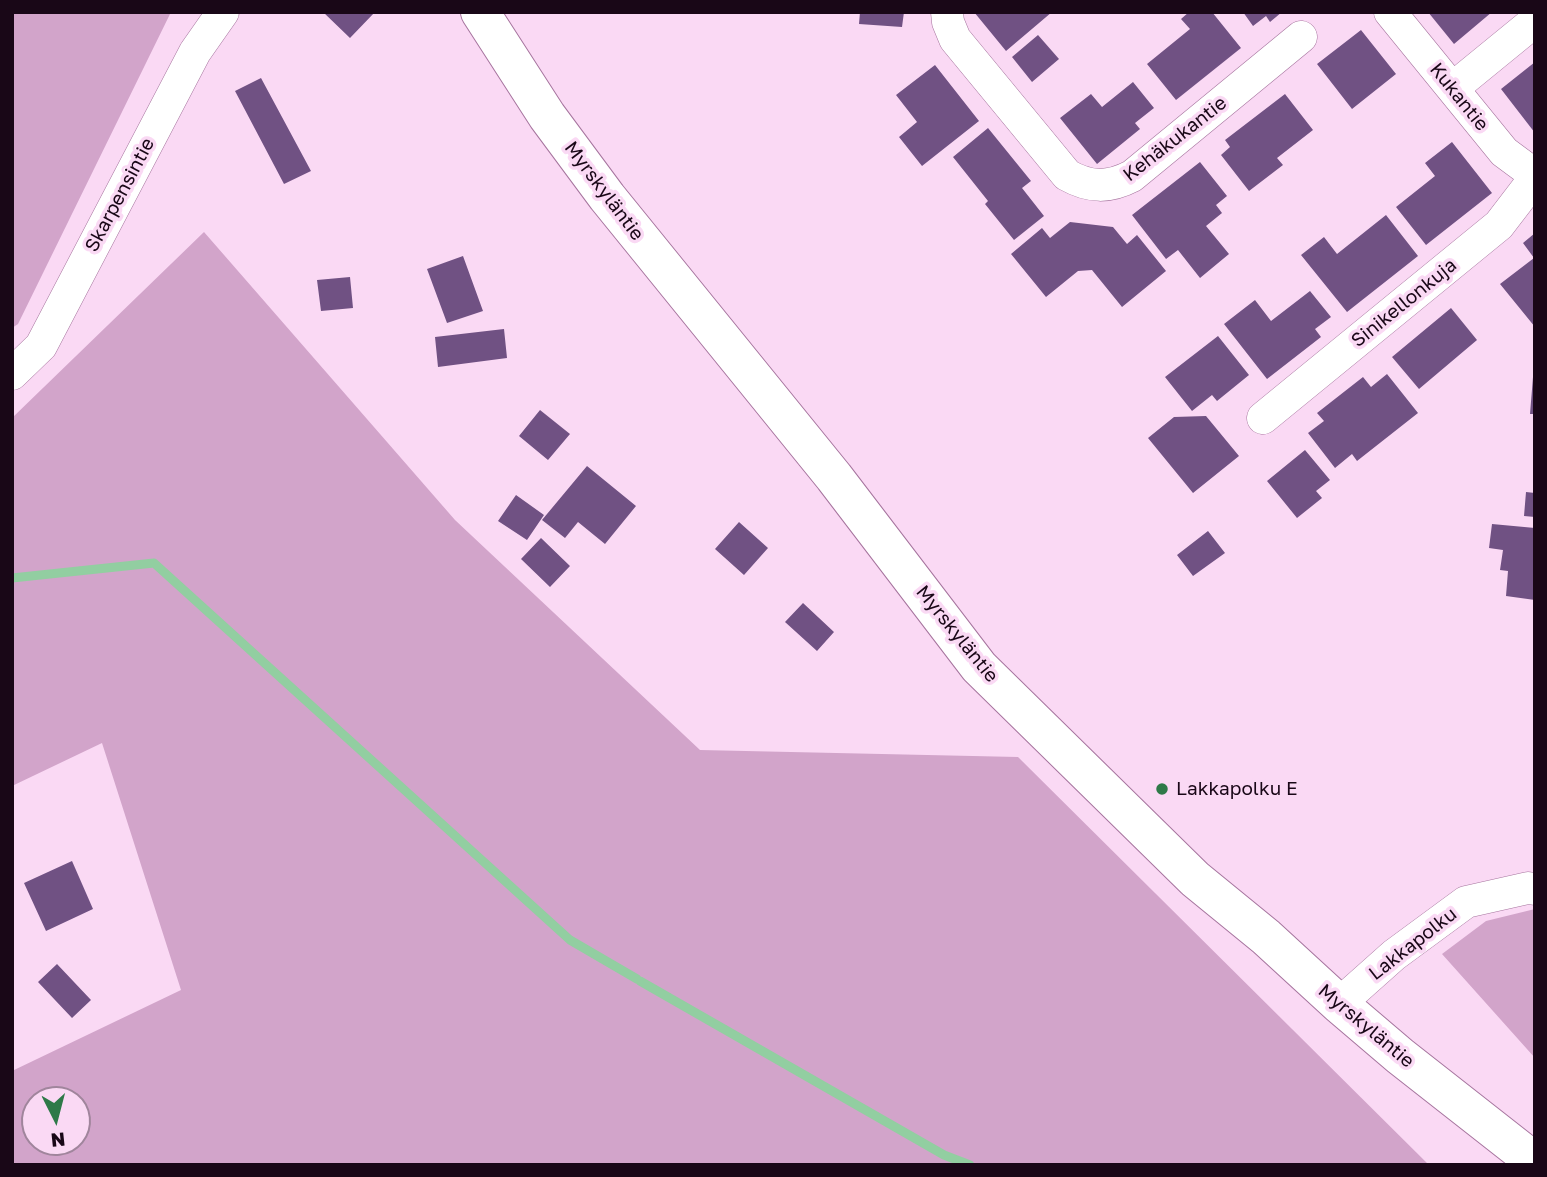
<!DOCTYPE html>
<html>
<head>
<meta charset="utf-8">
<style>
  body { margin:0 }
  #map { position:relative; width:1547px; height:1177px; overflow:hidden; background:#fad9f4; font-family:"Golos Text",sans-serif }
  canvas { display:block }
  .frame { position:absolute; inset:0; border:14px solid #190717; pointer-events:none }
  .north { position:absolute; left:21px; top:1086px; width:70px; height:70px; box-sizing:border-box; background:#fad9f4; border:2px solid #a0859c; border-radius:50%; rotate:174deg; font-size:19px; font-weight:700; line-height:28px; text-align:center; color:#190717 }
  .north::after { content:''; display:block; margin:auto; width:24px; height:32px; background:#2e7948; clip-path:polygon(50% 0,100% 100%,50% 72%,0 100%) }
</style>
</head>
<body>
<div id="map">
<canvas width="1547" height="1177"></canvas>
<div class="frame"></div>
<div class="north">N</div>
</div>
<script>
const ctx = document.querySelector('canvas').getContext('2d');
ctx.lineJoin = 'round';
function paint(path, color) {
  ctx.fillStyle = color;
  ctx.fill(path, 'evenodd');
}
function trace(path, color, width, dash) {
  ctx.strokeStyle = color;
  ctx.lineWidth = width;
  ctx.lineCap = dash ? 'butt' : 'round';
  ctx.setLineDash(dash || []);
  ctx.stroke(path);
}
function drawText(font, color, halo, rows, align = 'center') {
  ctx.font = font + ' "Golos Text",sans-serif';
  ctx.lineWidth = 7;
  ctx.setLineDash([]);
  ctx.textBaseline = 'middle';
  ctx.strokeStyle = halo;
  ctx.fillStyle = color;
  for (const [text, x, y, turn = 0] of rows) {
    ctx.save();
    ctx.translate(x, y);
    ctx.rotate((+turn || 0) * Math.PI / 180);
    ctx.textAlign = isNaN(turn) ? turn : align;
    if (halo) ctx.strokeText(text, 0, 0);
    ctx.fillText(text, 0, 0);
    ctx.restore();
  }
}
const green = new Path2D(`
  M12,12H171L18,324L12,328Z
  M204,232L455,520L700,750L1018,757L1429,1165H12V1071L181,990L102,743L12,786V418ZM35,1100H77V1142H35Z
  M1535,909V1058L1442,954L1486,921Z`);
const stream = new Path2D(`
  M12,578L154,563L570,940L637,979
  M640,981L944,1155L970,1165`);
const building = new Path2D(`
  M323,12H375L350,38Z
  M860,12H904L902,27L859,24Z
  M974,12H1052L1006,51Z
  M1189,12H1212L1241,48L1176,100L1147,64L1190,29L1181,19Z
  M1243,12H1282L1270,22L1266,16L1253,26Z
  M1428,12H1492L1454,44Z
  M1361,30L1396,74L1352,109L1317,64Z
  M1038,35L1059,59L1032,82L1012,57Z
  M1535,62V133L1501,89Z
  M935,65L979,121L922,166L899,137L917,122L896,95Z
  M261,78L311,171L284,184L235,91Z
  M1133,82L1154,108L1135,123L1140,129L1097,164L1060,118L1091,94L1102,107Z
  M1285,94L1313,130L1277,158L1283,165L1249,191L1221,155L1230,147L1225,140Z
  M988,128L1031,181L1022,188L1044,216L1014,240L985,204L988,201L953,157Z
  M1452,142L1492,193L1426,245L1396,207L1435,176L1425,163Z
  M1200,162L1227,196L1216,205L1222,213L1206,226L1229,254L1200,278L1178,250L1166,259L1132,215Z
  M1386,215L1418,256L1347,312L1301,255L1324,237L1337,254Z
  M1070,222L1113,227L1127,244L1137,235L1166,271L1122,307L1092,270L1078,271L1046,297L1011,254L1042,228L1050,238Z
  M1535,233V327L1500,284L1534,258L1523,243Z
  M463,256L483,311L447,323L427,269Z
  M350,277L353,308L321,311L317,280Z
  M1310,291L1331,317L1315,329L1321,337L1267,379L1224,324L1255,300L1271,321Z
  M1451,308L1477,340L1419,389L1392,357Z
  M504,329L507,358L438,367L435,337Z
  M1218,336L1249,375L1217,401L1212,395L1192,411L1165,377Z
  M1387,374L1418,413L1357,461L1352,454L1335,468L1308,433L1324,421L1317,413L1363,377L1371,387Z
  M1533,377H1535V414H1530Z
  M540,410L570,434L548,460L519,436Z
  M1206,416L1239,456L1193,493L1148,438L1174,417Z
  M1305,450L1330,480L1316,491L1322,498L1297,518L1267,481Z
  M587,466L636,506L605,544L578,522L565,538L542,520Z
  M1526,492L1535,493V517L1524,516Z
  M516,495L544,515L527,540L498,521Z
  M739,522L768,548L744,575L715,549Z
  M1492,524L1535,528V600L1506,596L1508,571L1500,570L1503,550L1489,548Z
  M1208,531L1225,553L1193,576L1177,555Z
  M541,538L570,566L550,587L521,559Z
  M803,603L834,632L817,651L785,622Z
  M72,861L93,909L46,931L24,883Z
  M57,964L91,1000L72,1018L38,982Z`);
const minor = new Path2D(`
  M947,12L948,22L955,39L1067,175C1090,188 1109,188 1132,176L1301,37
  M1390,12L1504,152L1535,175
  M1453,88L1535,21
  M12,374L41,346L195,52L223,12
  M1263,418L1499,225L1535,178
  M1339,1004L1394,955L1466,902L1528,888L1535,889`);
const tertiary = new Path2D(`
  M480,12L547,116L607,197L834,477L979,667L1195,879L1266,937L1339,1004L1400,1056L1535,1162`);
const markers = [
  [1162,789,7,"#2e7948"]
];
const streetNames = [
  ["Kukantie",1459,97,51],
  ["Kehäkukantie",1175,139,-38],
  ["Myrskyläntie",604,191,53],
  ["Skarpensintie",120,195,-62],
  ["Sinikellonkuja",1404,303,-39],
  ["Myrskyläntie",957,634,51],
  ["Lakkapolku",1413,944,-38],
  ["Myrskyläntie",1366,1026,40]
];
const poiNames = [
  ["Lakkapolku E",1176,789]
];
paint(green, '#d2a4ca');
trace(stream, '#92cea1', 9);
paint(building, '#705183');
trace(minor, '#a6749e', 33);
trace(tertiary, '#a6749e', 40);
trace(minor, '#fff', 32);
trace(tertiary, '#fff', 38);
for (const [x, y, r, color] of markers) {
  const dot = new Path2D();
  dot.arc(x, y, r, 0, 2 * Math.PI);
  ctx.fillStyle = color;
  ctx.fill(dot);
  trace(dot, '#fad9f4', 2.5);
}
drawText('19px', '#190717', '#fad9f4', streetNames);
drawText('19px', '#190717', '#fad9f4', poiNames, 'left');
</script>
</body>
</html>
